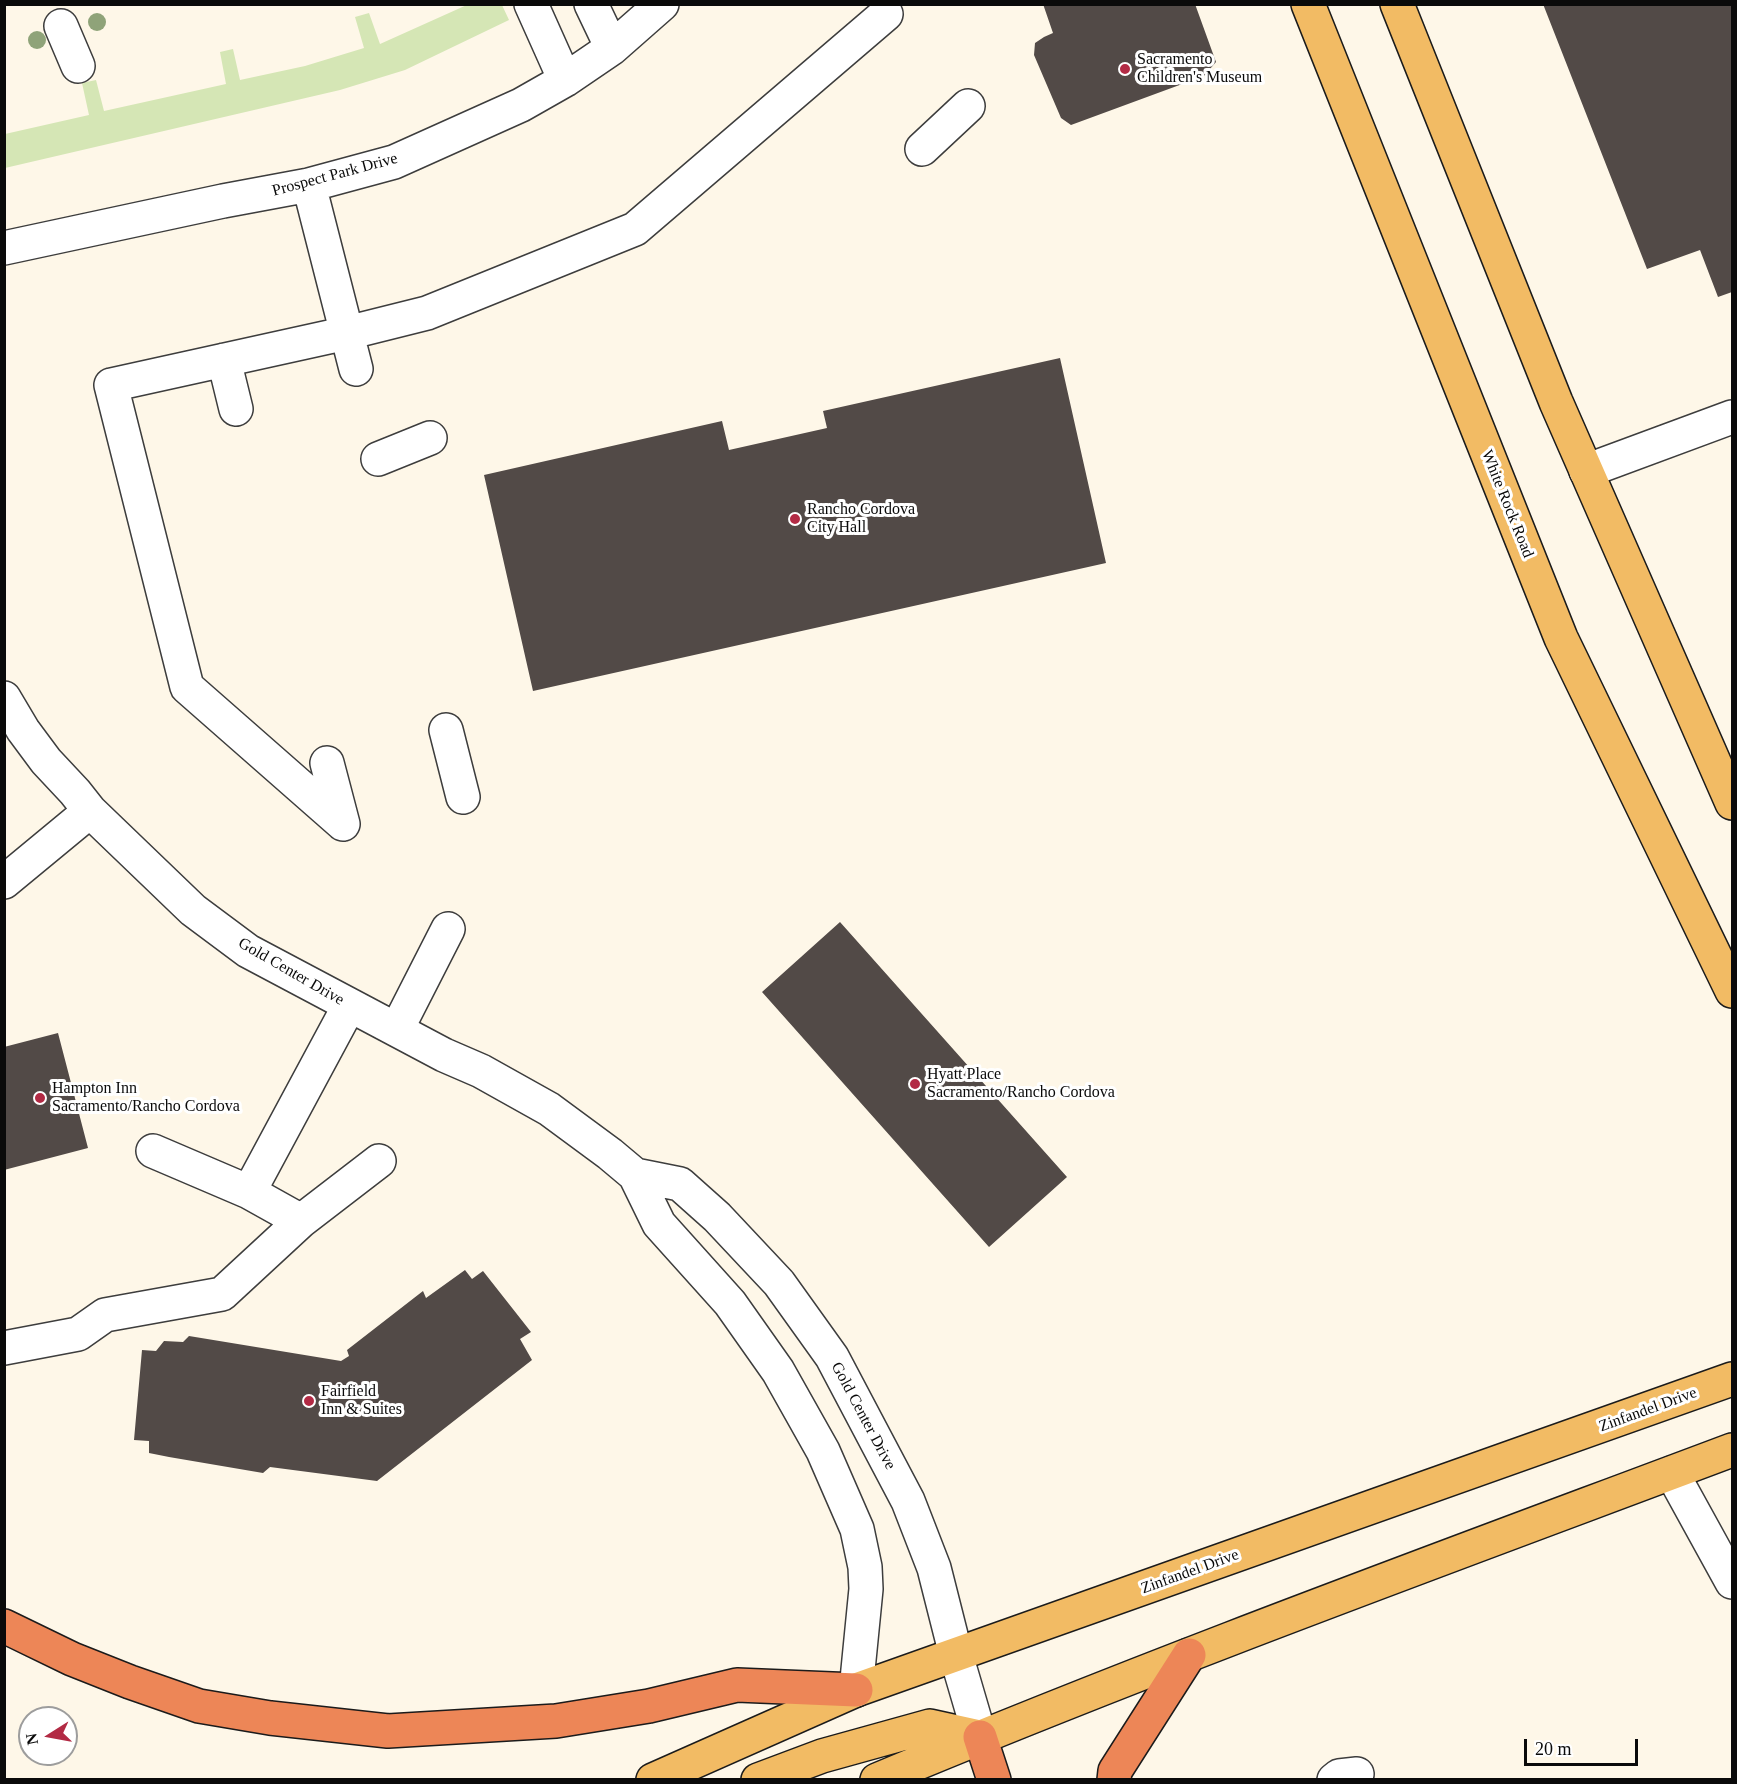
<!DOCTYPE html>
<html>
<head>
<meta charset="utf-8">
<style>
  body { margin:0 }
  #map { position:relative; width:1737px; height:1784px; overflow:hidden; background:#fef7e8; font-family:"Times New Roman",serif }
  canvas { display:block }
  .frame { position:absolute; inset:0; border:6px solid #0a0a0a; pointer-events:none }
  .north { position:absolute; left:18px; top:1706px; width:60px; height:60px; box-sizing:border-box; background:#fff; border:2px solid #9d9d9d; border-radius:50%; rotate:259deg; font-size:16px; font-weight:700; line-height:24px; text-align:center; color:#0a0a0a }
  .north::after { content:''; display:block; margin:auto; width:21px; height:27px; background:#b22a44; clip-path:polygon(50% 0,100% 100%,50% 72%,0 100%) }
  .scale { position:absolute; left:1524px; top:1739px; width:114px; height:27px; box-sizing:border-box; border:3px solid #0a0a0a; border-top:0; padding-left:8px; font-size:18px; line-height:21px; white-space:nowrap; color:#0a0a0a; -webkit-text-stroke:4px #fff; paint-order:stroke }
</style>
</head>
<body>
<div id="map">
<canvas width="1737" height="1784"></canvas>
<div class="frame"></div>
<div class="north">N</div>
<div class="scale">20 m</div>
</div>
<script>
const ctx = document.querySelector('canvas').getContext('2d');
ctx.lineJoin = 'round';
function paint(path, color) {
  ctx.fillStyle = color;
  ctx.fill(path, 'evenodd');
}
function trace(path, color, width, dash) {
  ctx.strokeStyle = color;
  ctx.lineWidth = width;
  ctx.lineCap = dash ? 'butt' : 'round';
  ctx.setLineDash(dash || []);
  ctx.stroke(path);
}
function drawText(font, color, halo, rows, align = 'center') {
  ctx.font = font + ' "Times New Roman",serif';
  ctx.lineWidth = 6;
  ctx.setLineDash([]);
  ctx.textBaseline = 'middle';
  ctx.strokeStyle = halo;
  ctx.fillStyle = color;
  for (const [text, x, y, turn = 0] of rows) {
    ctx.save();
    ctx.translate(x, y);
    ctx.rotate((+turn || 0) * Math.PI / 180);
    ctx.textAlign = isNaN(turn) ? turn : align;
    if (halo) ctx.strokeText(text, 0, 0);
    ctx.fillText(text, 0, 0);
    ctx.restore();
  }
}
const green = new Path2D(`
  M469,4L502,5L509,20L405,70L340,90L5,168V134L89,115L82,83L96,80L104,111L226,84L220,52L233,49L240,80L305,66L364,48L355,17L369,13L380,44Z`);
const building = new Path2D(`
  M1043,4H1195L1216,62L1204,76L1071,125L1061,118L1034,55L1035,43L1044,37L1053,33Z
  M1543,4H1732V292L1718,297L1700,250L1647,269Z
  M1060,358L1106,563L533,691L484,475L722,421L729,450L827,428L823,411Z
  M840,922L1067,1177L989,1247L762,992Z
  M58,1033L88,1148L4,1170V1047Z
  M465,1270L472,1279L483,1271L531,1332L520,1339L532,1360L377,1481L270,1467L263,1473L169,1457L149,1453V1441L134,1440L142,1350L156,1351L164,1341L183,1342L189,1336L341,1361L349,1356L347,1350L423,1291L426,1298Z`);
const minor = new Path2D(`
  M531,4L565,80
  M591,4L612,48
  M61,26L78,66
  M922,149L968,106
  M309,185L356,369
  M4,248L223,201L309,185L394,162L521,105L565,80L612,48L662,4
  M224,360L236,409
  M378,459L430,438
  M1586,471L1732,417
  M4,698L23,730L46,761L75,792L90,811L193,910L248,951L444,1055L481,1071L549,1109L610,1154L635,1175L659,1224L730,1303L778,1371L823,1451L857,1529L865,1567L866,1589L856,1690
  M446,730L463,797
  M327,763L343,824
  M343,824L187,687L111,385L347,333L427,313L635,229L886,14
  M4,882L90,811
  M397,1029L448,929
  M153,1151L249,1192
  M635,1175L680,1184L717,1217L779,1283L832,1357L908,1501L934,1568L956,1655L980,1737
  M301,1221L249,1192L349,1006
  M4,1348L78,1334L105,1315L222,1294L301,1221L379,1161
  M1672,1473L1732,1582
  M1334,1780L1339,1776L1357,1774`);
const major = new Path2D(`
  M1308,4L1561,638L1732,991
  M1397,4L1556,402L1732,803
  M653,1780L856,1690L1732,1379
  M758,1780L822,1756L930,1726L980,1737
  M877,1780C1159,1662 1447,1557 1732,1450`);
const highway = new Path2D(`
  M4,1626L72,1659L130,1682L199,1706L270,1718L388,1731L556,1721L649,1706L737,1685L856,1690
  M980,1737L994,1780
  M1114,1780L1115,1771L1189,1655`);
const trees = [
  [97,22],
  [37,40]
];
const markers = [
  [1125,69,6,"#b22a44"],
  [795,519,6,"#b22a44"],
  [915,1084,6,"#b22a44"],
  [40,1098,6,"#b22a44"],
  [309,1401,6,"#b22a44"]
];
const poiNames = [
  ["Sacramento",1137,60],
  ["Children's Museum",1137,78],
  ["Rancho Cordova",807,510],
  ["City Hall",807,528],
  ["Hyatt Place",927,1075],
  ["Sacramento/Rancho Cordova",927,1093],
  ["Hampton Inn",52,1089],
  ["Sacramento/Rancho Cordova",52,1107],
  ["Fairfield",321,1392],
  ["Inn & Suites",321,1410]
];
const streetNames = [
  ["Prospect Park Drive",335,175,-15],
  ["White Rock Road",1507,504,68],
  ["Gold Center Drive",291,972,30],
  ["Zinfandel Drive",1648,1410,-20],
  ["Gold Center Drive",863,1416,62],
  ["Zinfandel Drive",1190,1572,-20]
];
paint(green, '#d5e6b5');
paint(building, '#524a47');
trace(minor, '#3d3d3d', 36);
trace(major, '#1b1b1b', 36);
trace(highway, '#1b1b1b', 36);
trace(minor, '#fff', 33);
trace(major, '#f2bb64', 33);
trace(highway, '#ed8657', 33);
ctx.fillStyle = '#8fa379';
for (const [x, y] of trees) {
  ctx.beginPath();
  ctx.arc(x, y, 9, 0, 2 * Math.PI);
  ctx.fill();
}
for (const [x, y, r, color] of markers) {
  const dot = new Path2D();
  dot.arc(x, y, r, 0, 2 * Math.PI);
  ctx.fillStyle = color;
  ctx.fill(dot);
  trace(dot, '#fff', 2);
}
drawText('16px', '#0a0a0a', '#fff', poiNames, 'left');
drawText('16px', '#0a0a0a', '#fff', streetNames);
</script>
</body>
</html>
